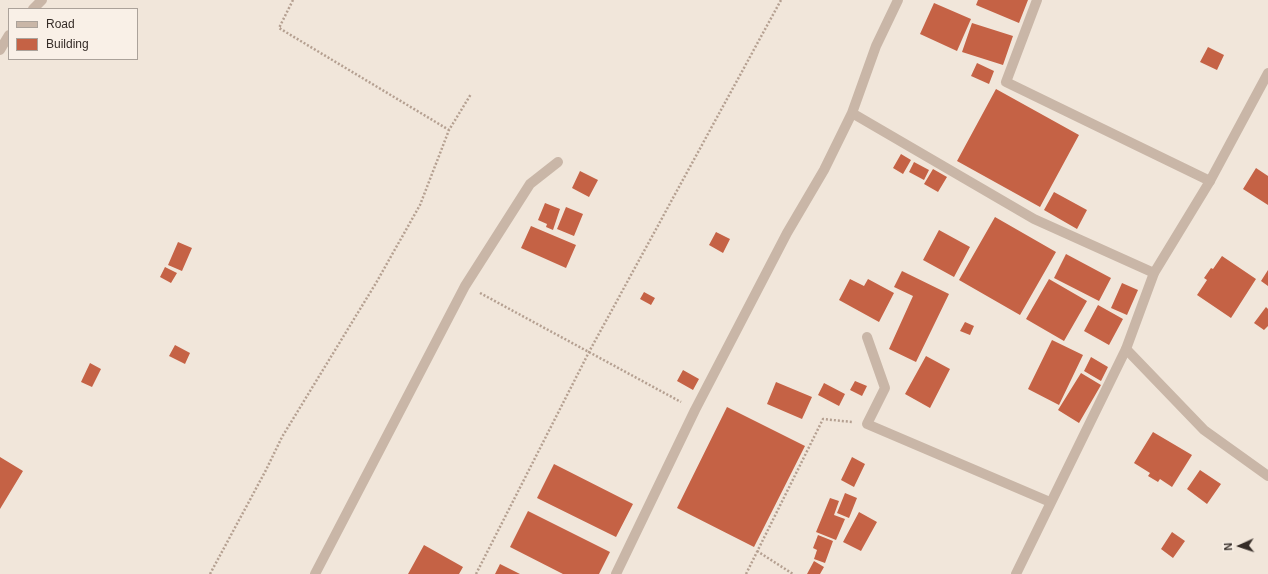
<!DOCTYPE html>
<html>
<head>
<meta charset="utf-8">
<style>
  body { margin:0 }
  #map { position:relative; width:1268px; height:574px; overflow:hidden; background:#f1e6da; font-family:Helvetica,sans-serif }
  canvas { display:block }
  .legend { position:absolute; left:8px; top:8px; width:130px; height:52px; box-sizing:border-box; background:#f9f0e7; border:1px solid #aba29a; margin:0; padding:5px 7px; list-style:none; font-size:12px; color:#352c27 }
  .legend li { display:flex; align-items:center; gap:8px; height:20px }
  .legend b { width:20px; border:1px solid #aba29a }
  .north { position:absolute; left:1220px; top:526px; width:40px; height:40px; -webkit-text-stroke:3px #f9f0e7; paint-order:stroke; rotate:267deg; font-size:11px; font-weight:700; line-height:16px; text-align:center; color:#352c27 }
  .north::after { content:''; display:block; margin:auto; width:14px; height:18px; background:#352c27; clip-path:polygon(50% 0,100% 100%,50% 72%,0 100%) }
</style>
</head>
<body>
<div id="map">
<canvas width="1268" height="574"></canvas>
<ul class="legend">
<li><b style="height:5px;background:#c9b6a7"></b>Road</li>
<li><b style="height:11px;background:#c56245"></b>Building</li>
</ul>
<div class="north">N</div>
</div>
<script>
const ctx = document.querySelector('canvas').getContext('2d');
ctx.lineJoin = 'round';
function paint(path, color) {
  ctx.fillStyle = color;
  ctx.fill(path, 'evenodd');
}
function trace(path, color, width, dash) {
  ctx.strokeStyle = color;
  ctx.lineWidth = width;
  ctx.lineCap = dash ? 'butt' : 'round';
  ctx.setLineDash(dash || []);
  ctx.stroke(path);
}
const building = new Path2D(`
  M978,0H1028L1019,23L976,5Z
  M934,3L971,19L957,51L920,34Z
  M972,23L1013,36L1003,65L962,52Z
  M1208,47L1224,55L1217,70L1200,62Z
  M977,63L994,71L989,84L971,76Z
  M996,89L1079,135L1040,207L957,161Z
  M901,154L911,160L903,174L893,168Z
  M914,162L929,170L924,180L909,172Z
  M1256,168L1268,176V205L1243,189Z
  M933,169L947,177L938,192L924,184Z
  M580,171L598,180L589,197L572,188Z
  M1054,192L1087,210L1077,229L1044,210Z
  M545,203L560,209L553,230L546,227L547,224L538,220Z
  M566,207L583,214L574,236L557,229Z
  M995,217L1056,252L1020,315L959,280Z
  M531,226L576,245L566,268L521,248Z
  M939,230L970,247L954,277L923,260Z
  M716,232L730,239L723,253L709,245Z
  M178,242L192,248L182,271L168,265Z
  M1066,254L1111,278L1099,301L1054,278Z
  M1222,256L1256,279L1231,318L1197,295L1207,280L1204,278L1211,268L1213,269Z
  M165,267L177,273L171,283L160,277Z
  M1268,270V286L1261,281Z
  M902,271L949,294L916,362L889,349L913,296L894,287Z
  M850,279L864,286L868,279L894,293L879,322L839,300Z
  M1049,279L1087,301L1064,341L1026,319Z
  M1122,283L1138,290L1127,315L1111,308Z
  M644,292L655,298L651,305L640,299Z
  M1098,305L1123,319L1109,345L1084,331Z
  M1266,307L1268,309V326L1264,330L1254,323Z
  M965,322L974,326L970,335L960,331Z
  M1052,340L1083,355L1059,405L1028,389Z
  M175,345L190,353L185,364L169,356Z
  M926,356L950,369L930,408L905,394Z
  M1091,357L1108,367L1101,381L1084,371Z
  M90,363L101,369L92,387L81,382Z
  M683,370L699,379L693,390L677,381Z
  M1081,373L1101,385L1079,423L1058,410Z
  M855,381L867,386L862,396L850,390Z
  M776,382L812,397L802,419L767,404Z
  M824,383L845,394L839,406L818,395Z
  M727,407L805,446L754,547L677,508Z
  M1153,432L1192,455L1172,487L1160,479L1158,482L1148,476L1150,473L1134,463Z
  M0,457L23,471L0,509Z
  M852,457L865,464L854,487L841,480Z
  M554,464L633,504L616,537L537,498Z
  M1200,470L1221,484L1207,504L1187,489Z
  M845,493L857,498L849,518L837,513Z
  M830,498L839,501L834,515L845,519L836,540L816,532Z
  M528,511L610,552L599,574H563L510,547Z
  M859,512L877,522L861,551L843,542Z
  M1172,532L1185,541L1173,558L1161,549Z
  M818,535L833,541L825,563L814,559L817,550L813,548Z
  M424,545L463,567L459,574H408Z
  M814,561L824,567L820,574H807Z
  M500,564L520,574H495Z`);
const path = new Path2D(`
  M293,0L279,28L449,130
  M480,293L681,402
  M757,551L793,574
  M210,574L266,470L282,437L376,283L420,205L449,130L471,94
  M476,574L589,352L781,0
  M746,574L823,419L852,422`);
const service = new Path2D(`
  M867,337L885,388L867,424L1050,502`);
const minor = new Path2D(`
  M1037,0L1006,82L1210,181
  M33,9L42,0
  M0,50L9,35
  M852,113L1034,219L1154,273
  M1126,349L1204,430L1268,476
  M315,574L465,286L530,184L558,162
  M616,574L695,410L787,233L824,170L852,113L876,46L898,0`);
const tertiary = new Path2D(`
  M1016,574L1126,349L1154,273L1210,181L1268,73`);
paint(building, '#c56245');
trace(path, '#b5a091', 2.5, [2, 2]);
trace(service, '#c9b6a7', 10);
trace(minor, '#c9b6a7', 10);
trace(tertiary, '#c9b6a7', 10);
</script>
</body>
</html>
